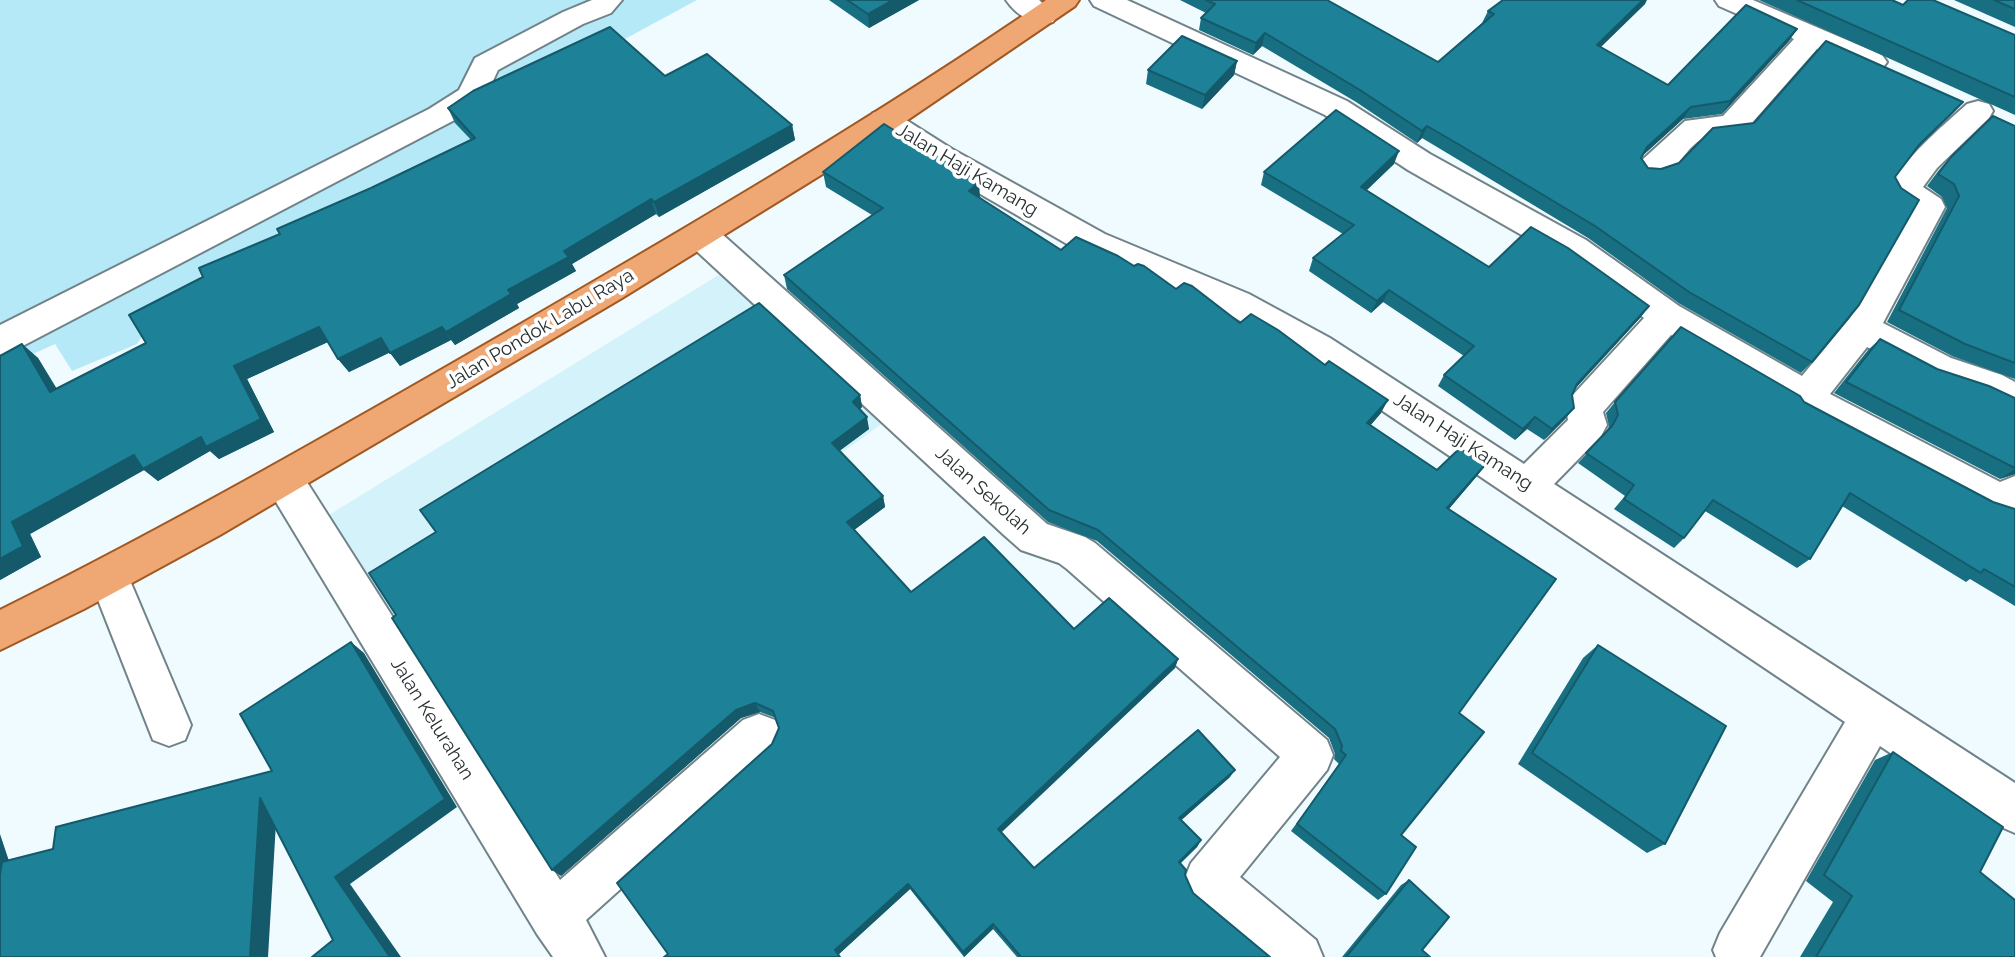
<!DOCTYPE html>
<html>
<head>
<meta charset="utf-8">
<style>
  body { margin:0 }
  canvas { display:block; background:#effbff }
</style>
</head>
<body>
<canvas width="2015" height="957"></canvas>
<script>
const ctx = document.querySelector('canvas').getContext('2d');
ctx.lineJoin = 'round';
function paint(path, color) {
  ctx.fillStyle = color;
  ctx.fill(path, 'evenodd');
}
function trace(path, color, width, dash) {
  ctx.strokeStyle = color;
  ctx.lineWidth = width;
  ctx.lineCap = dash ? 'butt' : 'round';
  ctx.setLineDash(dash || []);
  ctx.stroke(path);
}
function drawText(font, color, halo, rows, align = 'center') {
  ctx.font = font + ' Raleway,sans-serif';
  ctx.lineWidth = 7;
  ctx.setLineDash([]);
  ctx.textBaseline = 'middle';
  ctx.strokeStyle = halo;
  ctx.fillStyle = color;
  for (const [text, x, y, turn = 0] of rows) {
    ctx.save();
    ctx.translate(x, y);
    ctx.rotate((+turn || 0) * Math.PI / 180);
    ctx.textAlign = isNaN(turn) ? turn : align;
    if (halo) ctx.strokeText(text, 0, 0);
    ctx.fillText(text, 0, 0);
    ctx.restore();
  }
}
const built = new Path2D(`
  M730,268L891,417L452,736L324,518Z`);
const green = new Path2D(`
  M0,0H697L610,47L530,95L454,121L481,152L202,271L196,290L159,311L137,344L72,371L55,344L0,369Z`);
const minor = new Path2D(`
  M592,0H622L611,13L583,24L498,70L485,98L468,113L13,351L0,355V325L429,109L459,90L475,58L563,12Z
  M1006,0H1039L1057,16L1053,22C1035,27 1016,15 1006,0Z
  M1090,0H1127L1347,101L1430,154L1586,240L1679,306L1802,376L1850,318L1911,211L1892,198L1887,190C1907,156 1938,130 1967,104L1978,101L1989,104L1993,111L1989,118L1937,168L1923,187L1941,199L1945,207L1883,323L1951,358L2002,375L2015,382V415L1976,395L1925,378L1867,347L1830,394L2000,482L2015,476V514L2004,518L1979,510L1794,411L1791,405L1671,335L1603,412L1607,425L1601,436L1554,484L2015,783V833L1999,826L1880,746L1760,957H1716L1713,950L1720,933L1845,722L1304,358L1225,312L1081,252L930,165L873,127L869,120L873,113L884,110L895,113L952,149L1105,234L1249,294L1330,338L1524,464L1568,420L1566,408L1571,397L1644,318L1562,258L1408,170L1325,115L1094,6Z
  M1715,0H1753L1882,55L1887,62L1882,69L1872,72L1862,69L1817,49L1743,133C1731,137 1714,134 1704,138C1679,150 1675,187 1641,177L1636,169L1641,161L1685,121L1723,116L1794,39L1719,6Z
  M701,223L713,226L1047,524L1085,537L1095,543L1327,740L1333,755L1327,770L1240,877L1316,940L1323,957H1261L1191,897L1184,880L1191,863L1280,757L1067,569L1059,563L1021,550L1004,535L689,244L684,235L689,226Z
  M284,464L298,468L560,880L743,720L759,714L775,720L781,735L775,750L586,920L605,957H553L537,934L270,492L265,480L270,468Z
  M109,559L123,564L191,725L185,740L169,746L153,740L89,577L95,564Z`);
const major = new Path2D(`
  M1046,0H1079L1075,6L884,136L622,298L220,535L84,609L0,650V610C175,523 344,426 512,329C693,224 874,118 1046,0Z`);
const wall = new Path2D(`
  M829,0H919L869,28Z
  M1180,0H1327L1438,62L1482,23L1488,11L1645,4L1601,47L1668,85L1797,29L1789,41L1722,114L1683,119L1642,156L1641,158L1648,168L1661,169L1963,102L1915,151L1895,177L1812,362L1801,373L1680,304L1588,238L1452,156L1422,138L1417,143L1356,102L1262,46L1253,55L1199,30L1201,18L1206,13Z
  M1759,0H1892L1903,5L2015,35V115Z
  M1954,0H2015V27Z
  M1237,61L1234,75L1202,109L1146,84L1148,70Z
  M665,76L792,125L795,140L659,217L656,214L572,264L576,271L517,304L519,308L455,345L451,340L400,366L390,352L349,372L338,359L328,342L247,379L274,432L219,459L210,451L158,481L144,470L30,534L41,557L0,580V356L22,344L38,358L57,389L146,343L203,277L371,188L471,140L455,123L448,108Z
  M2015,126V379L1952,356L1887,322L1947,208L1942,197L1927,186L1939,170L1951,157Z
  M1394,164L1367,190L1489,267L1649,306L1640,318L1575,389L1572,395L1574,408L1565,419L1544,440L1527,429L1515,440L1438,386L1444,375L1464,356L1383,302L1371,313L1309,271L1313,258L1343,234L1261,185L1264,172Z
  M823,172L979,182V197L1061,250L1134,266L1176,289L1240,323L1381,413L1370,426L1437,470L1485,465L1476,477L1449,509L1459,713L1401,835L1386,894L1378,900L1291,831L1339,764L1334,759L1335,754L1329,738L1097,541L1048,522L787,289L784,275L872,215L826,187Z
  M1880,339L1937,369L2015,398V474L2000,479L1834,393L1868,350Z
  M860,395L862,407L860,409L869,429L839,451L883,496L885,507L854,530L911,592L1074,629L1178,659L1175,668L1002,832L1034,868L1230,777L1181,820L1201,840L1197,847L1180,864L1193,893L1270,957H1017L993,929L964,957L910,889L839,954H668L772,744L779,728L776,718L760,712L741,718L561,876Z
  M1615,402H1804L1993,502L2015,509V606L1970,579L1966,582L1842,506L1810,559L1797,568L1705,511L1684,538L1674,548L1614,509L1625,496L1578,463L1606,433L1609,426L1606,413Z
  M1598,645L1665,844L1647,853L1518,764L1583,658Z
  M1893,752L1980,872L2015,957H1800L1833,902L1806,881L1875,760Z
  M1409,880L1422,950L1430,957H1342L1401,885Z`);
const shadedWall = new Path2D(`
  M893,0H919L869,28L868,14Z
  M1643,0H1647L1645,4L1590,57L1597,45Z
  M1797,29L1789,41L1722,114L1730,101Z
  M1265,33L1262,46L1253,55L1256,43Z
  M1237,61L1234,75L1202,109L1205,95Z
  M1963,102L1952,114L1908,157L1919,145Z
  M1691,107L1683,119L1639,159L1647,147Z
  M792,125L795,140L659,217L654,202Z
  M1427,126L1422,138L1417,143L1422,131Z
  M1399,151L1394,164L1357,199L1361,187Z
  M979,182L980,197L970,205L969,191Z
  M651,199L656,214L572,264L576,271L517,304L519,308L455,345L446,332L508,290L564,251Z
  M1389,290L1383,302L1371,313L1377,301Z
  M1649,306L1640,318L1569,395L1577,384Z
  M319,327L330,341L247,379L274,432L219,459L210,451L158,481L144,470L30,534L41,557L0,580V559L12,522L134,455L201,437L234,366Z
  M442,327L451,340L400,366L390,353Z
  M381,338L391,352L349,372L338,359Z
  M22,344L38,358L66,405L50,392Z
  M860,395L862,407L855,414L853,402Z
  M1388,400L1381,413L1361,436L1367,423Z
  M1574,408L1565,419L1544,440L1552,429Z
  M867,417L869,429L834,455L832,443Z
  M1535,417L1527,429L1515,440L1523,429Z
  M1485,465L1476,477L1440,519L1447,508Z
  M2015,469V474L2000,479Z
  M883,496L885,507L850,533L847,522Z
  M351,642L364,653L457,807L350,884L401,957H390L335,877Z
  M1178,659L1175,668L998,835V829Z
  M755,703L760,712L741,718L561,876L552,870L736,710Z
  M1235,770L1230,777L1176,825L1179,818Z
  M260,798L277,806L268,957H250Z
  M0,834L18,888L0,899Z
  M1201,840L1197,847L1175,868L1179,862Z
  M908,884L910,889L839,954L835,950Z
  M993,924V929L964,957L963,952Z`);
const building = new Path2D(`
  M847,0H893L868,14Z
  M1206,0H1327L1438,62L1494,14L1488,11L1503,0H1643L1597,45L1668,85L1746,5L1797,29L1730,101L1691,107L1647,147L1641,158L1648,168L1661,169L1679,163L1713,128L1754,123L1826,41L1963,102L1919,145L1895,177L1901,188L1919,200L1859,305L1812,362L1689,292L1595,226L1458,144L1427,126L1422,131L1360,90L1265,33L1256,43L1201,18L1215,4Z
  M1797,0H1892L1903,5L1908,0H1933L2015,35V97Z
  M1994,0H2015V9Z
  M610,27L665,76L707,54L792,125L654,202L651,199L564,251L569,257L508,290L511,294L446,332L442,327L390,353L381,338L338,359L319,327L234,366L261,419L206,447L201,437L143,469L134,455L12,522L23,546L0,559V356L22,344L50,392L146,343L129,315L203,277L199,268L280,234L277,229L371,188L475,138L448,108L473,91Z
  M1182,36L1237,61L1205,95L1148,70Z
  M1336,110L1399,151L1361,187L1489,267L1531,227L1568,248L1649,306L1577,384L1572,395L1574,408L1552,429L1535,417L1523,429L1444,375L1474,346L1389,290L1377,301L1313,258L1354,225L1264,172Z
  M1993,116L2015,126V363L1965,344L1899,310L1959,196L1954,184L1938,174L1951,157Z
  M884,124L979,182L969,191L1061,250L1076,237L1118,256L1134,266L1138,264L1144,266L1176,289L1184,283L1192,286L1240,323L1251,314L1278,330L1325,365L1329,361L1388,400L1367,423L1437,470L1460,448L1485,465L1447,508L1556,579L1459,713L1484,732L1401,835L1416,847L1386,894L1297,824L1346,755L1341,751L1342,746L1335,729L1098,530L1049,510L784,275L883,208L823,172Z
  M759,303L860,395L853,402L867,417L832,443L883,496L847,522L911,592L984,537L1074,629L1109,598L1178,659L998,829L1034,868L1198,730L1235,770L1179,818L1201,840L1179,862L1186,870L1185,875L1193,893L1270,957H1021L993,924L963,952L908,884L835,950L840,957H664L668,954L617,883L772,744L779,728L773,711L755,703L736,710L552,870L392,618L396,615L369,573L436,532L420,510Z
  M1681,327L1800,396L1804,402L1993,502L2015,509V587L1984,569L1981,573L1850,493L1810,559L1713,500L1684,538L1624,499L1634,485L1586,453L1612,426L1618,415L1615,402Z
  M1880,339L1937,369L1989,386L2015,398V468L1846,382Z
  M351,642L445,799L335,877L390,957H312L333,940L260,798L250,957H0V875L2,862L53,849L56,827L272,771L240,714Z
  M1598,645L1726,726L1665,844L1532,753Z
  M1893,752L2003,827L1980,872L2015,900V957H1816L1852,896L1824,875Z
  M1409,880L1449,917L1422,950L1430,957H1346Z`);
const streetNames = [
  ["Jalan Haji Kamang",967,170,31],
  ["Jalan Pondok Labu Raya",540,329,-31],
  ["Jalan Haji Kamang",1463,442,33],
  ["Jalan Sekolah",983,491,42],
  ["Jalan Kelurahan",432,719,58]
];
paint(built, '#d4f2fa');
paint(green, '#b5e9f8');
trace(minor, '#718389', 4);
trace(major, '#a25820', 4);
paint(minor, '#fff');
paint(major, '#efa874');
paint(wall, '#196f82');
paint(shadedWall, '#145a6a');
paint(building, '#1d8197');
trace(building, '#145a6a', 2);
drawText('19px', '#283032', '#fff', streetNames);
</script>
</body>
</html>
